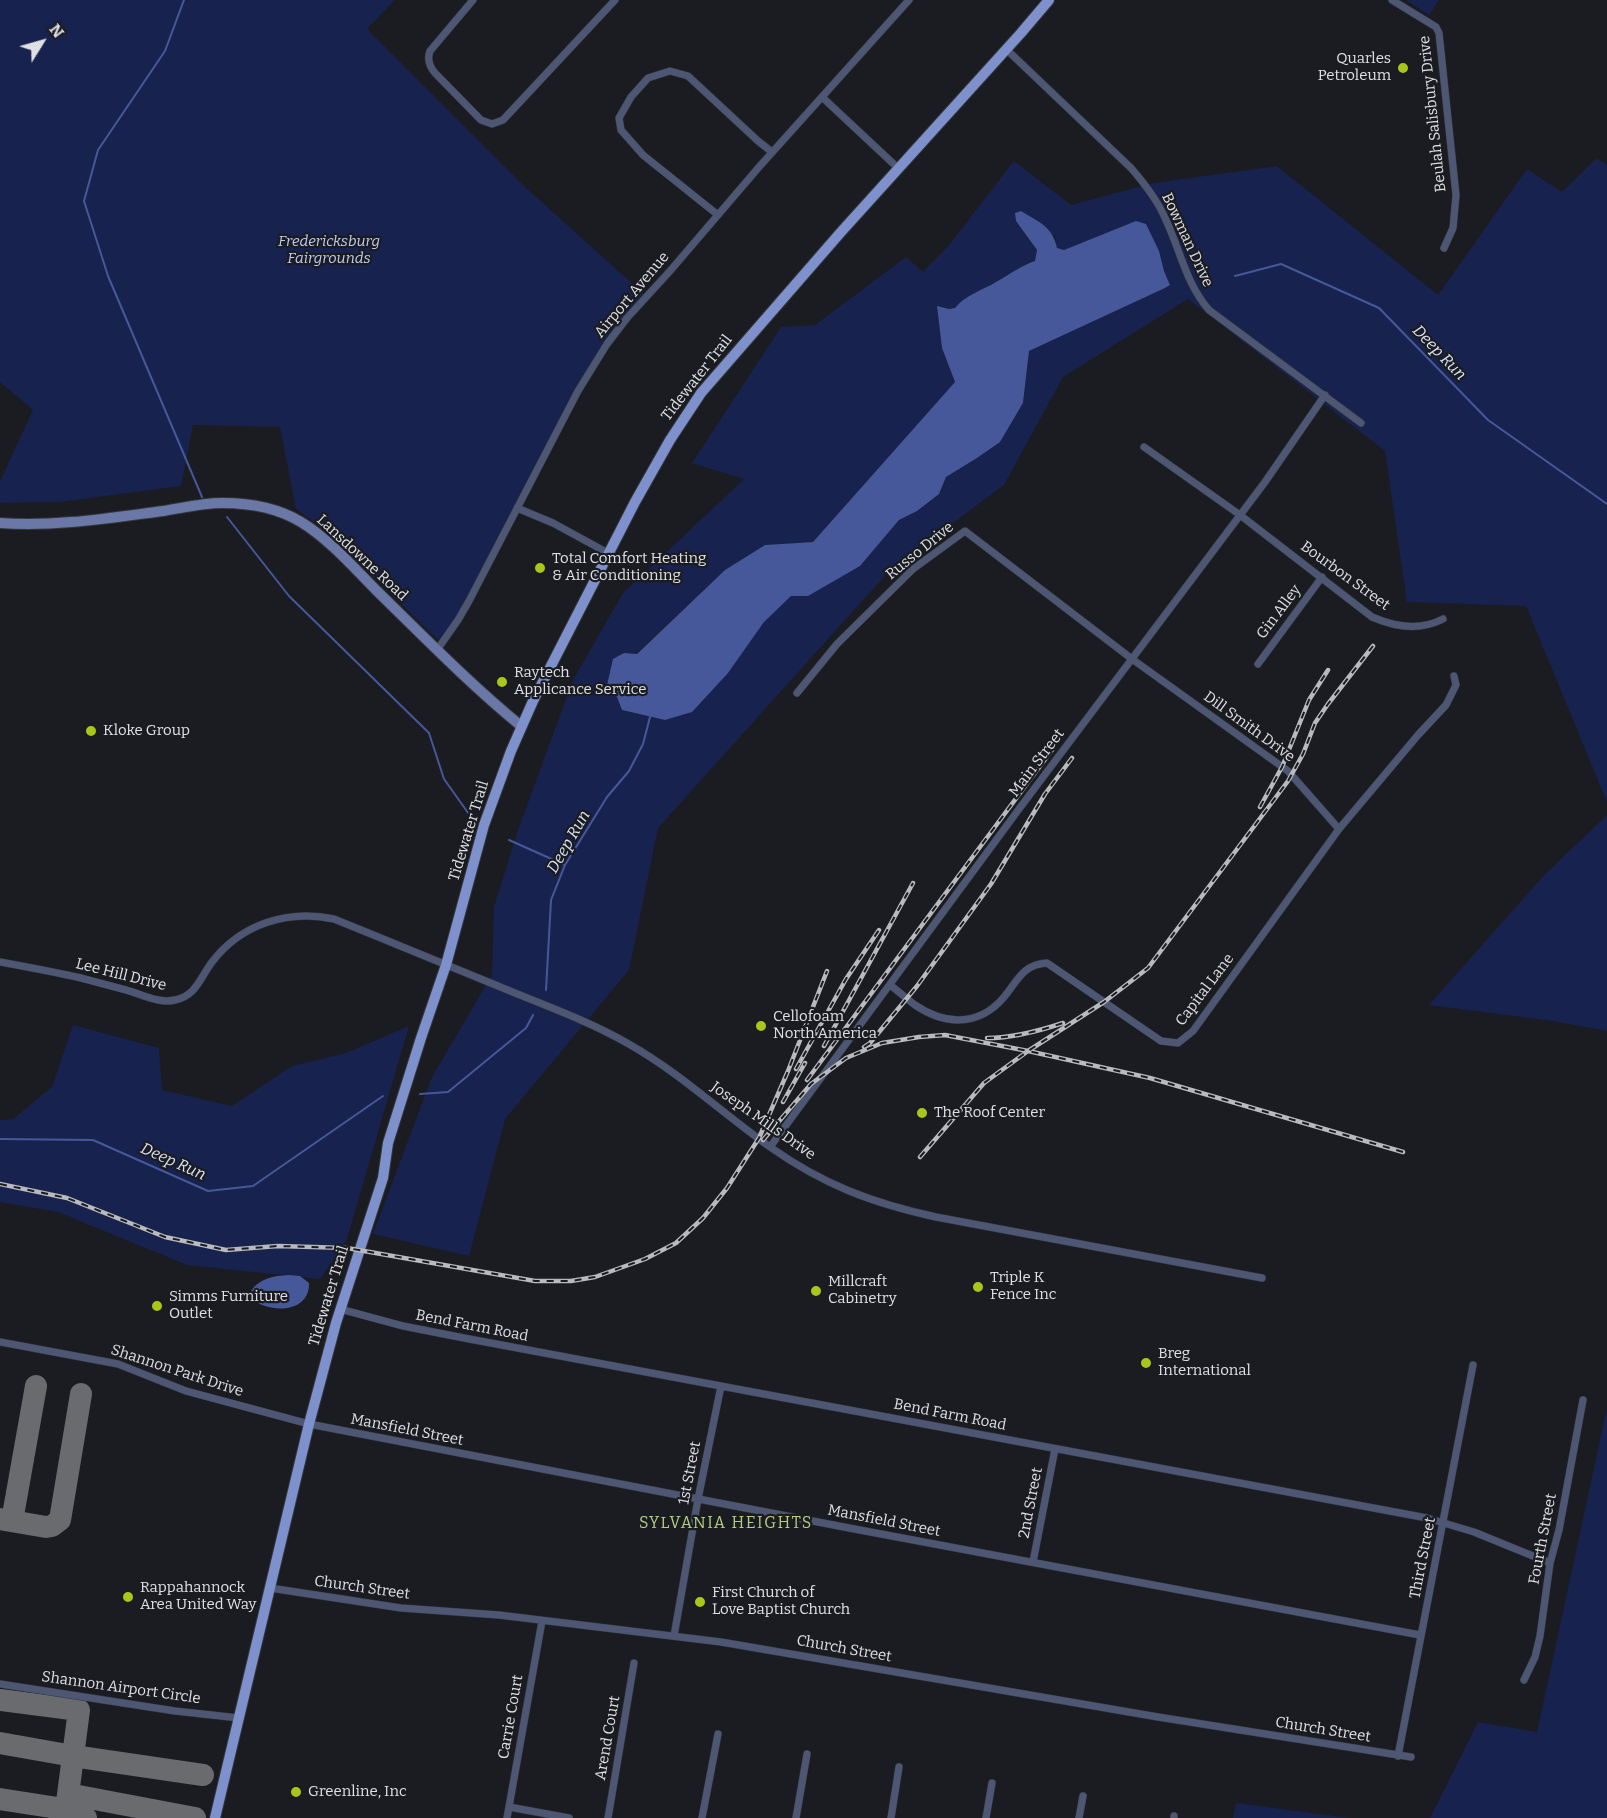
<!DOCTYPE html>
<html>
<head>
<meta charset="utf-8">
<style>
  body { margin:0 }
  #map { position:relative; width:1607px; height:1818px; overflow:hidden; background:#1a1c21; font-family:Bitter,serif }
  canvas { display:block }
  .north { position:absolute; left:12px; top:12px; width:60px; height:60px; -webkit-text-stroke:4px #1a1c21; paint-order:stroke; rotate:53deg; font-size:16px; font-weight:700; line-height:24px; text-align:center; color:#dee0e3 }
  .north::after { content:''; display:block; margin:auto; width:21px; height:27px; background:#dee0e3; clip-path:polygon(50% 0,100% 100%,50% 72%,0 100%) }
</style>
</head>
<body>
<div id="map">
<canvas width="1607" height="1818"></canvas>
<div class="north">N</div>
</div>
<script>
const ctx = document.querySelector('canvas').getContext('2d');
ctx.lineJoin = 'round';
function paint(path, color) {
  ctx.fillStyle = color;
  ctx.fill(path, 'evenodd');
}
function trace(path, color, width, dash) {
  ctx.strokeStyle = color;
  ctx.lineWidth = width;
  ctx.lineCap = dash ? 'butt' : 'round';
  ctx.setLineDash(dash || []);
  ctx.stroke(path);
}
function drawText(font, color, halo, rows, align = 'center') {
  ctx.font = font + ' Bitter,serif';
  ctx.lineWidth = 4.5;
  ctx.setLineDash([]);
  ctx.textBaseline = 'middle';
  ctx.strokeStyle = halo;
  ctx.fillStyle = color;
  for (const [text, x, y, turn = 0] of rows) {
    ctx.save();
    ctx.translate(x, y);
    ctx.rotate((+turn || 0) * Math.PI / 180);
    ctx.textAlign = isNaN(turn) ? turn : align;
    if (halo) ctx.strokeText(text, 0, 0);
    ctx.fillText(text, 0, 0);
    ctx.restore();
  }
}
const green = new Path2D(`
  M0,0H395L367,29L524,186L647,297L607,344L458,620L438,640L327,531L296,509L280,427L193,425L181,486L60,502L0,503V481L33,410L0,382Z
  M1406,0H1439L1429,15Z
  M1597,158L1607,165V802L1526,606L1407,602L1385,451L1188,299L1063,377L1004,485L891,569L658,828L629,970L505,1119L469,1256L373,1234L432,1077L492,975L494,907L518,830L573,680L623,593L744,479L692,463L781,327L815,325L906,257L923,272L946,249L1014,161L1071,205L1154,183L1277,166L1438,295L1527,169L1562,192ZM1016,221L1055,236L1057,249L1064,250L1136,222L1159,251L1164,271L1170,285L1165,288L1029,351L1023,403L1000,442L977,458L946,477L939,494L917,511L899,520L860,566L791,595L764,622L728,673L665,720L622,710L617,697L624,653L636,654L725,570L765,545L813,542L955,382L942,348L938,307L949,309L955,308C965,295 983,290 996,282C1009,275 1020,266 1035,261L1037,251Z
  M1607,815V1031L1553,1021L1429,1005L1544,875Z
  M73,1025L159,1048L162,1090L232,1106L292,1066L346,1053L409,1026L346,1242L320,1279L187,1265L58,1212L0,1202V1120L13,1119L52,1087Z
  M1607,1408V1818H1430L1478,1722L1537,1732Z
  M1236,1803L1350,1818H1233Z`);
const water = new Path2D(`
  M1021,211C1039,222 1053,227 1057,248L1064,250L1136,221L1146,224L1159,251L1164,271L1170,285L1165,288L1029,351L1023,403L1000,442L977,458L946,477L939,494L917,511L899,520L860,566L808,596H791L764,622L728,673L692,712L665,720L622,710L617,697L607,685L613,659L624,653L637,654L725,570L765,545L813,542L955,382L942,348L937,306L949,309L955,308C965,295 983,290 996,282C1009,275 1020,266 1035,261L1037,250L1016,221L1015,213Z
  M288,1275L300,1276L309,1283C310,1313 270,1314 252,1299L251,1291C260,1278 274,1276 288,1275Z`);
const stream = new Path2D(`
  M184,0L165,51L98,150L84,201L108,276L202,497
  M1235,276L1281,264L1379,308L1488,420L1607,504
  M227,517L289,596L429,733L444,779L476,824
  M509,840L565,865
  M546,990L551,900L565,865L607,797L629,771L643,744L650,717
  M420,1094L448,1092L526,1028L533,1015
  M0,1139L93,1140L208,1191L253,1186L383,1096`);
const taxiway = new Path2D(`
  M0,1519L46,1527L52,1526L60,1520L81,1394
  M12,1521L36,1386
  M0,1700L79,1710L66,1810
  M0,1743L73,1756L203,1775
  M68,1794L195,1818
  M0,1799L77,1811L86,1818`);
const minor = new Path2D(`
  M473,0L430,51C427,59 429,66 435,73L481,120L492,124L503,120L615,0
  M1392,0L1436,27L1439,33L1456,195L1453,228L1444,248
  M1006,49L1131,168C1144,183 1157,199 1165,218C1180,249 1186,284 1209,310L1361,423
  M822,97L899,169
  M718,215L643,155L621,130L619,118L631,97L648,78L670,71L688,76L758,141L772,152
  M1144,447L1240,515L1372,617C1395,627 1420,631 1443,619
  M517,508L553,523L608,553
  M437,650L458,620L469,601L578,391L607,344L627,318L670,271L759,167L909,0
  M1258,664L1322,577
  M797,693L837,644L913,569L965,531L1132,659L1288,771L1339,829
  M0,962C27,967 54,972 81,978C96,982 111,986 126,990C141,994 159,1004 175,1000C196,996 200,978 212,962C241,924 288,909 334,919C389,941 444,964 498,986C541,1004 587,1020 627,1043C679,1072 722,1113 770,1147C824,1185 872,1203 936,1217L1262,1278
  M890,985C898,991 907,999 915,1005C949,1028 984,1025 1008,992C1019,977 1026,964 1047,963L1161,1041L1178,1043L1193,1031L1339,829L1418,735L1446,705L1456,685L1454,676
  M770,1147L1019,809L1265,482L1325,395
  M340,1309L403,1326L464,1338L1427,1518L1474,1532L1550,1563
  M0,1342L118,1364L186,1391L309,1424L849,1528L1420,1635
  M1033,1562L1055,1449
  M270,1588L401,1608L499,1615L721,1642L1158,1717L1411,1757
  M674,1636L698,1499L721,1386
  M1524,1680L1535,1657L1540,1636L1550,1563L1559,1530L1583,1400
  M0,1684L175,1711L239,1718
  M1398,1756L1473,1365
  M509,1807L569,1818
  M507,1818L542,1621
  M608,1818L634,1663
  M702,1818L718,1734
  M796,1818L807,1754
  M891,1818L899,1767
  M986,1818L992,1783
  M1079,1818L1083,1796
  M1174,1818V1816`);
const secondary = new Path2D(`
  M0,523C55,527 109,518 163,511C182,508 203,503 222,503C248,503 278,508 301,522C329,539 355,569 378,592C425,638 471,685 521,726`);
const primary = new Path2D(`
  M215,1818L309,1424L336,1323L383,1178L388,1143L421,1038L446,965L484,825L511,751L533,701L635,502L670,440L701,393L841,232L1021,33L1049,0`);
const rail = new Path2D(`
  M1260,807L1282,767L1309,700L1328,670
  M987,1038C1013,1038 1039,1031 1063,1023
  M824,1046L913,883
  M864,1047L870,1043L917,986L991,884L1045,794L1072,758
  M796,1069L846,979L879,930
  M807,1080L1052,750
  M783,1102L805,1063
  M763,1140L811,1084L846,1058L882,1043L919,1037L945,1035L1028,1051L1150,1078L1403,1152
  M920,1157L984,1083L1028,1051L1104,1002L1148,968L1288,781L1303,754L1315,723L1328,704L1373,646
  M0,1184L67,1198L165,1237L226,1250L278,1246L347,1248L535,1281H571L595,1277L645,1259L676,1243L703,1218L727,1188L759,1138L788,1071L827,971`);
const markers = [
  [1403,68,6,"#a9c71a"],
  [540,568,6,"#a9c71a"],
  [502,682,6,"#a9c71a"],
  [91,731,6,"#a9c71a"],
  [761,1026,6,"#a9c71a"],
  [922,1113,6,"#a9c71a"],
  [978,1287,6,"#a9c71a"],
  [816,1291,6,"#a9c71a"],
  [157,1306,6,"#a9c71a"],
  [1146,1363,6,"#a9c71a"],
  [128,1597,6,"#a9c71a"],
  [700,1602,6,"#a9c71a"],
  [296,1792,6,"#a9c71a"]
];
const poiNames = [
  ["Quarles",1391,59,"right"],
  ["Petroleum",1391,76,"right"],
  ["Total Comfort Heating",552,559],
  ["& Air Conditioning",552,576],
  ["Raytech",514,673],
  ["Applicance Service",514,690],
  ["Kloke Group",103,731],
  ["Cellofoam",773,1017],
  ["North America",773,1034],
  ["The Roof Center",934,1113],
  ["Triple K",990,1278],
  ["Fence Inc",990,1295],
  ["Millcraft",828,1282],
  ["Cabinetry",828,1299],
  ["Simms Furniture",169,1297],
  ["Outlet",169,1314],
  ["Breg",1158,1354],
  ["International",1158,1371],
  ["Rappahannock",140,1588],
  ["Area United Way",140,1605],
  ["First Church of",712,1593],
  ["Love Baptist Church",712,1610],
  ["Greenline, Inc",308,1792]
];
const streetNames = [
  ["Beulah Salisbury Drive",1433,114,-96],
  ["Bowman Drive",1187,240,65],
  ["Airport Avenue",632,295,-50],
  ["Tidewater Trail",697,378,-52],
  ["Russo Drive",920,551,-39],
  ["Lansdowne Road",362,558,43],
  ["Bourbon Street",1345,576,36],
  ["Gin Alley",1279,612,-53],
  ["Dill Smith Drive",1249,727,36],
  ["Main Street",1037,763,-53],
  ["Tidewater Trail",469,831,-73],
  ["Lee Hill Drive",121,975,14],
  ["Capital Lane",1205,990,-53],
  ["Joseph Mills Drive",763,1121,35],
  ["Tidewater Trail",329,1296,-73],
  ["Bend Farm Road",472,1326,11],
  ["Shannon Park Drive",177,1371,18],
  ["Bend Farm Road",950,1415,11],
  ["Mansfield Street",407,1430,11],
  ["1st Street",690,1473,-79],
  ["2nd Street",1031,1503,-79],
  ["Mansfield Street",884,1521,11],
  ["Fourth Street",1543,1539,-79],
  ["Third Street",1423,1558,-79],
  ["Church Street",362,1588,8],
  ["Church Street",844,1649,10],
  ["Shannon Airport Circle",121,1688,8],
  ["Carrie Court",511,1717,-80],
  ["Church Street",1323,1730,9],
  ["Arend Court",608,1738,-80]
];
const parkNames = [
  ["Fredericksburg",329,242],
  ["Fairgrounds",329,259]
];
const waterNames = [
  ["Deep Run",1439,353,46],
  ["Deep Run",569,842,-60],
  ["Deep Run",173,1162,24]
];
const neighbourhoodNames = [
  ["SYLVANIA HEIGHTS",726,1524]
];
paint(green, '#18224e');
paint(water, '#46589a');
trace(stream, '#46589a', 2);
trace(taxiway, '#696b6f', 22);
trace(minor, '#35373c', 8);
trace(secondary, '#35373c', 12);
trace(primary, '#35373c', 12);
trace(minor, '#4d5774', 7);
trace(secondary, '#6978a6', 10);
trace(primary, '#7e91cd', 10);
trace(rail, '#b8babd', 4.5);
trace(rail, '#1a1c21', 2, [7]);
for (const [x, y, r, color] of markers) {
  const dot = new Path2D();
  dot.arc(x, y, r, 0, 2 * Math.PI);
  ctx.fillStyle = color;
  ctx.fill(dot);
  trace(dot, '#1a1c21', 2);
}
drawText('15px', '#dee0e3', '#1a1c21', poiNames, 'left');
drawText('15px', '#dee0e3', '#1a1c21', streetNames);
drawText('italic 15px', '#bfccf2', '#1a1c21', parkNames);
drawText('italic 16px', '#dae1f5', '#1a1c21', waterNames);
ctx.letterSpacing = '1.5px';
drawText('16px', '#bacc82', '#1a1c21', neighbourhoodNames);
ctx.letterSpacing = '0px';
</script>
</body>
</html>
